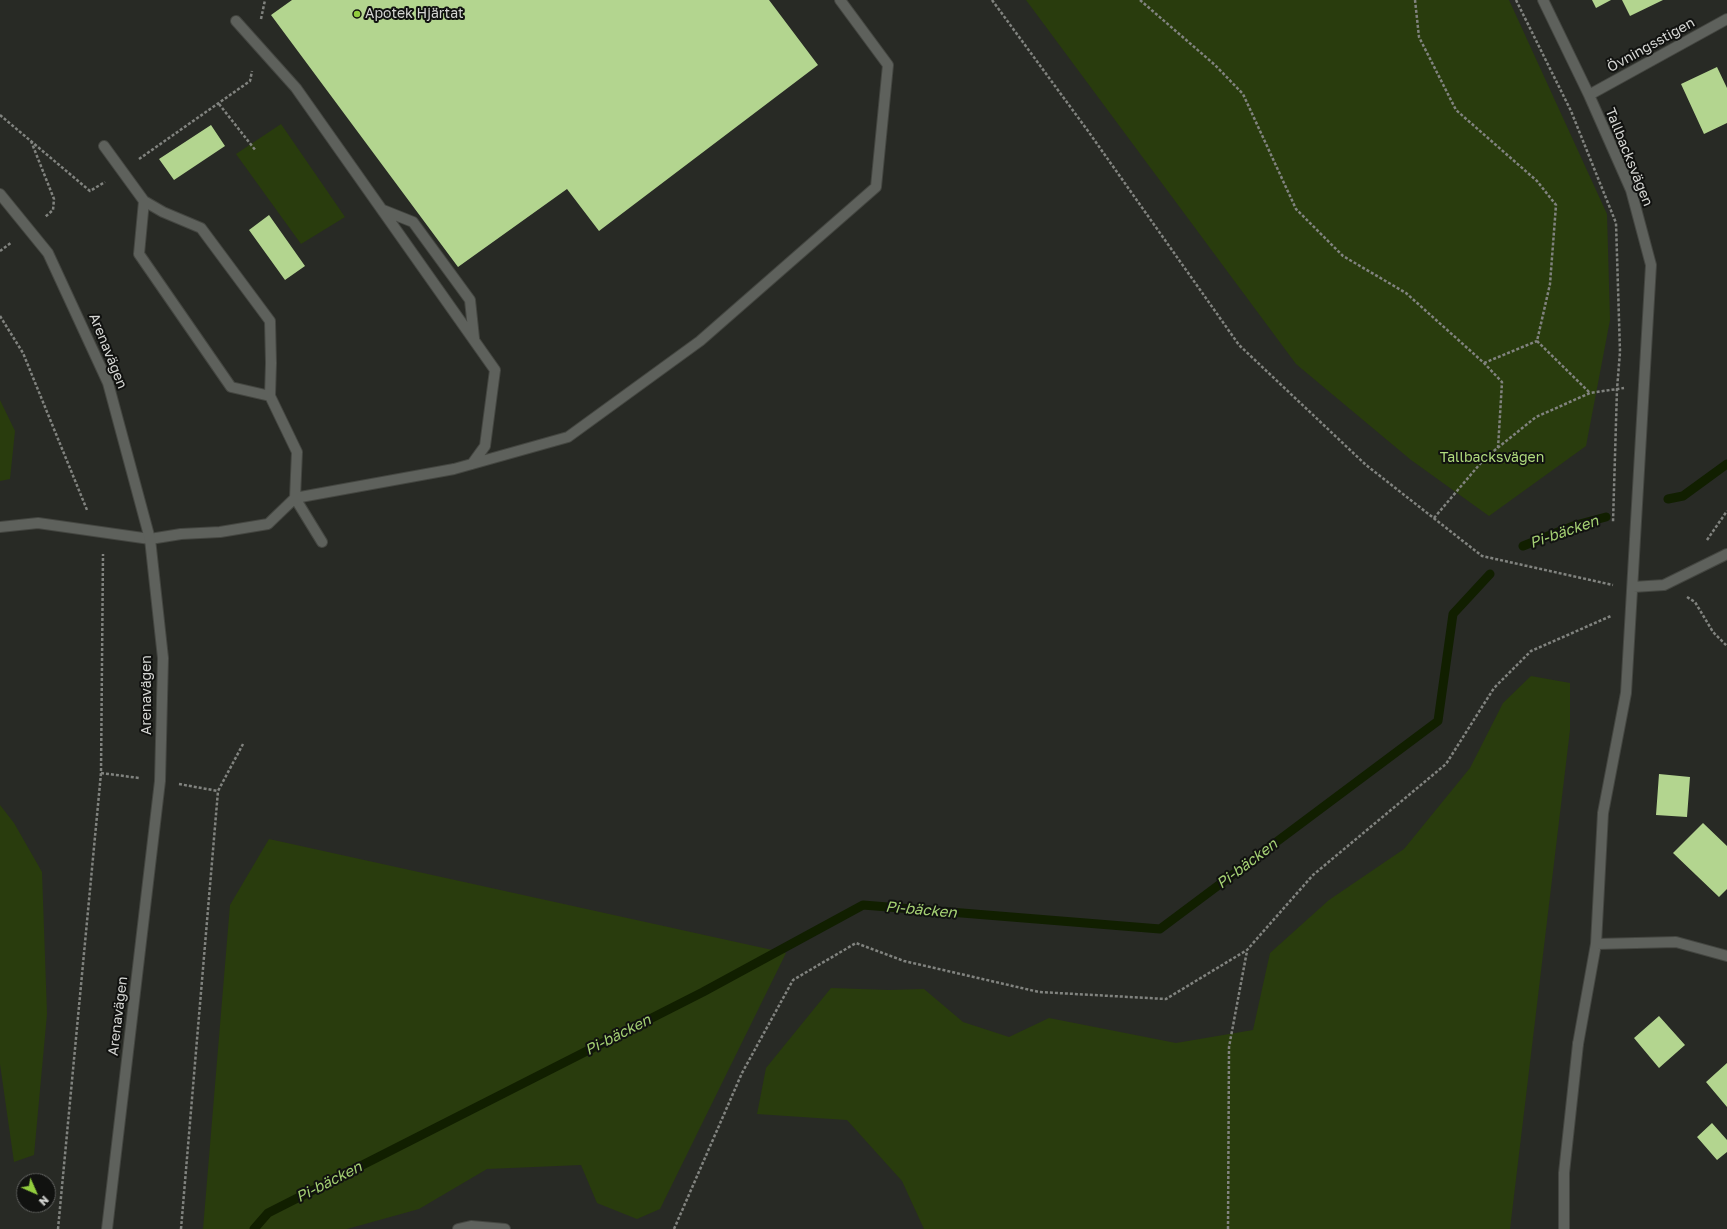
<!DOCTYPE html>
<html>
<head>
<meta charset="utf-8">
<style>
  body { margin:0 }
  #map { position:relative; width:1727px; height:1229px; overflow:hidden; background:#282a25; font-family:"Golos Text",sans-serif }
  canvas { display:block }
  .north { position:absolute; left:16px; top:1173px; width:40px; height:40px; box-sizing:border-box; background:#111210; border:1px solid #5f605e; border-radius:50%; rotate:135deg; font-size:11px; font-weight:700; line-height:16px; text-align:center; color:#d5d6d3 }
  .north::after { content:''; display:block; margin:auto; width:14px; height:18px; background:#92cd3e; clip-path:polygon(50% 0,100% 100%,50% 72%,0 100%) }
</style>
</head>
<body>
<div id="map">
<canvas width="1727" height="1229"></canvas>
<div class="north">N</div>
</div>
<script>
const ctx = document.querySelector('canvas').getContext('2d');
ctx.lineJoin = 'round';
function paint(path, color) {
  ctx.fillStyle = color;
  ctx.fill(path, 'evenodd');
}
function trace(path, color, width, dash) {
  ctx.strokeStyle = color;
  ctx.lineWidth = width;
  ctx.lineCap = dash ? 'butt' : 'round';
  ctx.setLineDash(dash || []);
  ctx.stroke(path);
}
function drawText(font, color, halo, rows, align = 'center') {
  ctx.font = font + ' "Golos Text",sans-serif';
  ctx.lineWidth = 4;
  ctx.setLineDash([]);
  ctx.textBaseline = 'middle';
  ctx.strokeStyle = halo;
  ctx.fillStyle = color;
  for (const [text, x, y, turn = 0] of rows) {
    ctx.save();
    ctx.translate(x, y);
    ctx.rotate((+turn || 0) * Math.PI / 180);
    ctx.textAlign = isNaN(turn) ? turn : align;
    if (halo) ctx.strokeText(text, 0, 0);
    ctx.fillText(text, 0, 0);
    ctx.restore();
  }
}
const green = new Path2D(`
  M1026,0H1509L1607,214L1610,320L1586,446L1489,516L1411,460L1296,364Z
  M281,124L345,217L301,244L236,154Z
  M0,400L15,431L10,479L0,481Z
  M1531,676L1570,683V730L1510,1229H924L902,1181L847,1120L757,1114L766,1068L831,988L889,990L924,989L963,1022L1009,1037L1049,1018L1176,1043L1253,1030L1270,953L1329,900L1404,849L1470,768L1503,703Z
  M0,805L14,823L42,872L47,1014L34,1155L14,1162L0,1064Z
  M269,839L786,953L660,1209L637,1219L597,1203L581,1165L487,1169L419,1209L347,1229H203L230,905Z`);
const stream = new Path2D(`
  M1668,499L1683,496L1727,464
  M1523,546L1576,525L1606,517
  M254,1229L268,1213L703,992L863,905L1160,929L1438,721L1453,614L1490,574`);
const building = new Path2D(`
  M292,0H769L818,65L599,231L567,189L458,267L271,15Z
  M1592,0H1611L1596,8Z
  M1622,0H1663L1630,16Z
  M1717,67L1727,88V123L1704,134L1681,84Z
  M211,125L225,146L174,180L159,159Z
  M269,215L305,266L285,280L249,230Z
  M1659,774L1690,777L1687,817L1656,815Z
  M1703,823L1727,846V889L1719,897L1673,853Z
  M1659,1016L1685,1045L1659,1068L1634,1038Z
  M1727,1063V1107L1706,1082Z
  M1712,1123L1727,1140V1152L1717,1160L1697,1137Z`);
const path = new Path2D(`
  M992,0L1088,131L1239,345L1366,465L1482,556L1613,585
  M1140,0L1215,65L1243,94L1296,209L1343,256L1406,293L1484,363L1502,382L1498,448
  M1415,0L1419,37L1456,110L1537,181L1556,205L1550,284L1537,341L1590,393
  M1516,0L1571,111L1616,223L1620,352L1617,389L1613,522
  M261,19L265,0
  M219,104L256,151
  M0,115L90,191L105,182
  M31,141L54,199L53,210L45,217
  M139,159L250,81L252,71
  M0,251L12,242
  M0,316L23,353L87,510
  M1484,363L1537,341
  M1434,518L1485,458L1536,417L1590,393L1624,388
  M1707,540L1727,511
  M1687,597L1695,602L1713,632L1727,646
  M101,773L139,778
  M179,784L218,791
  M58,1229L101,773L103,554
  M181,1229L218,791L243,744
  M674,1229L742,1073L793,980L856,943L904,961L1039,992L1166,999L1247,950L1313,875L1446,764L1494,688L1531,651L1611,616
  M1228,1229L1229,1047L1247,951`);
const service = new Path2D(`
  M236,21L296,88L495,370L485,446L472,464
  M144,201L163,212L201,228L270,321L271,363L270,396
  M383,210L413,222L470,300L474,338
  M0,527L38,523L150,539L181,534L220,532L268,524L295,498L297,452L270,396L231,387L139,254L144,201L104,146
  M322,542L295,498L454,469L568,437L700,341L876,187L888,65L840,0
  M1564,1229V1173L1578,1044`);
const minor = new Path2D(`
  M1543,0L1589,95L1631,190L1651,265L1626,693L1603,813L1596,944L1578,1044
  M1589,95L1727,19
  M0,194L48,253L108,383L150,539L163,658L160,781L107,1229
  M1633,587L1664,585L1727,554
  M1596,944L1676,942L1727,956
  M458,1229L471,1226L505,1229`);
const markers = [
  [357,14,4,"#92cd3e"]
];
const poiNames = [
  ["Apotek Hjärtat",365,14]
];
const streetNames = [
  ["Övningsstigen",1651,45,-29],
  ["Tallbacksvägen",1629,157,68],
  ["Arenavägen",108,351,68],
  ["Arenavägen",147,695,-90],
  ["Arenavägen",118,1016,-83]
];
const parkNames = [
  ["Tallbacksvägen",1492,458]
];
const waterNames = [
  ["Pi-bäcken",1564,532,-19],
  ["Pi-bäcken",1247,864,-37],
  ["Pi-bäcken",921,910,5],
  ["Pi-bäcken",618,1035,-27],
  ["Pi-bäcken",329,1182,-27]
];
paint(green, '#293c0d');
trace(stream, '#111f00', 9);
paint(building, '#b3d58f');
trace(service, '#444641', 12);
trace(minor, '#444641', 12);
trace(path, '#81837f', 2.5, [3, 2]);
trace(service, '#5e615c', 10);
trace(minor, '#5e615c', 10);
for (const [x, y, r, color] of markers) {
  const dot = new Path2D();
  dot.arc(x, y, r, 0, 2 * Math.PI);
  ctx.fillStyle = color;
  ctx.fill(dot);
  trace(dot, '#111210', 1.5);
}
drawText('14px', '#d5d6d3', '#111210', poiNames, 'left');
drawText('14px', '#d5d6d3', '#111210', streetNames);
drawText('14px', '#b0db7d', '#111210', parkNames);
drawText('italic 15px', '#a5d173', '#111210', waterNames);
</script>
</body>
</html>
